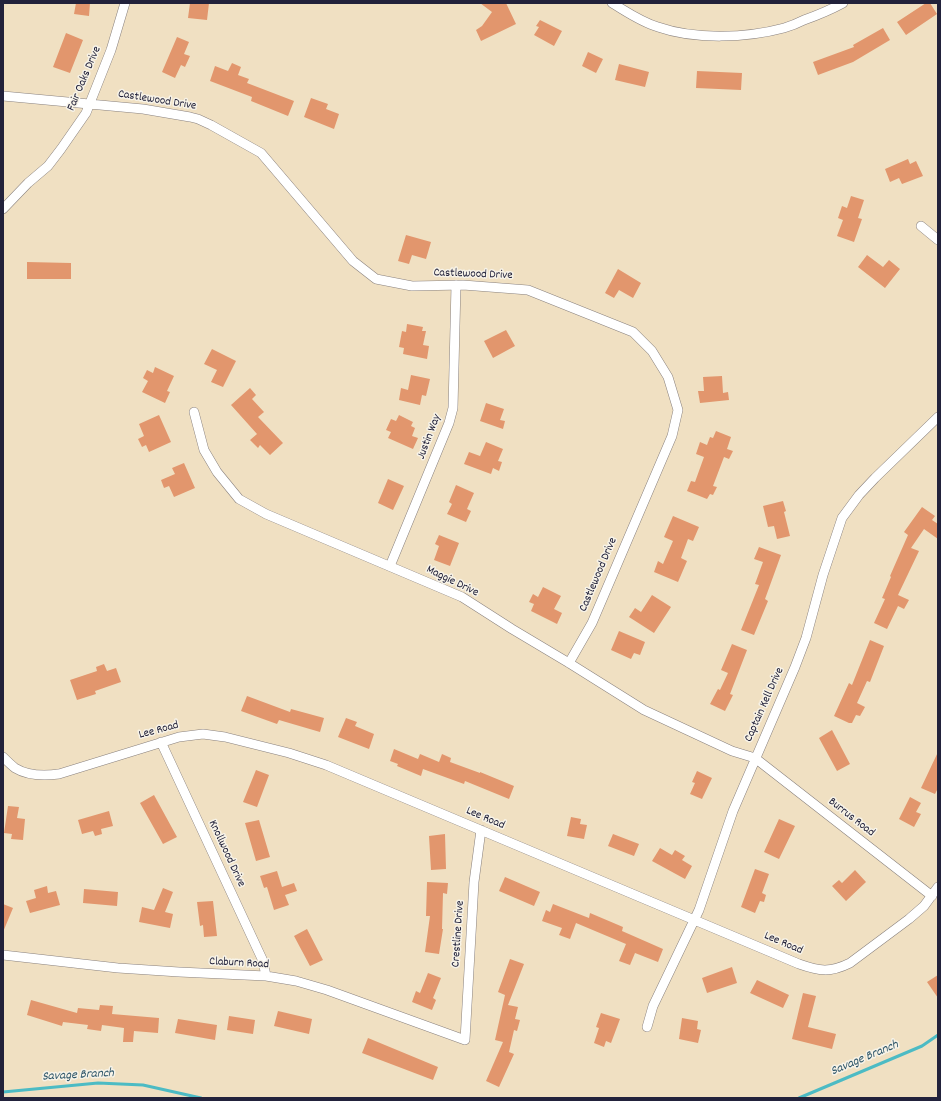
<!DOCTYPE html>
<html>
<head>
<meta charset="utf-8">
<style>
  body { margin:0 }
  #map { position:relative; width:941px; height:1101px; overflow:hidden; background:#f0e0c2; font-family:Dekko,sans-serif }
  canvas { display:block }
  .frame { position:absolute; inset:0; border:4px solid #22223b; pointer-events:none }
</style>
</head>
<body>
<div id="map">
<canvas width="941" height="1101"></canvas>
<div class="frame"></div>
</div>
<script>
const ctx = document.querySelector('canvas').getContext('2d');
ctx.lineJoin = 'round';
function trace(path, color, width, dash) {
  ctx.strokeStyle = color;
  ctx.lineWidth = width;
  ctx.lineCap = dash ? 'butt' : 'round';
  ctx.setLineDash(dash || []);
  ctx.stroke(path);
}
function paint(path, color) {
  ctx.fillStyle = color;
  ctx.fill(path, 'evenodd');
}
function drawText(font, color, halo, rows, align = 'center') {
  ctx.font = font + ' Dekko,sans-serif';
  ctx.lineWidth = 3;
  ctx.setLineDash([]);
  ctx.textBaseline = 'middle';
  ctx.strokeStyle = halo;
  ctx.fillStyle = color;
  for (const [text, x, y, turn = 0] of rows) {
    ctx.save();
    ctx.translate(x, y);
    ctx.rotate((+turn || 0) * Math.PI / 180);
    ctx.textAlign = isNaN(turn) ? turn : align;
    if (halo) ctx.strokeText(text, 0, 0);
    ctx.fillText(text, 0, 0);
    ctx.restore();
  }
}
const stream = new Path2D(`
  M3,1092L98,1083L143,1085L201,1098
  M799,1098L922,1046L938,1035`);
const building = new Path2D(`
  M76,3H90L89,16L74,14Z
  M190,3H209L207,20L188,18Z
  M480,3H506L516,24L481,41L476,30L482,26L492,12Z
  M926,3H930L937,14L906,35L897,22Z
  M540,20L562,31L554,46L534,35L539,27L536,26Z
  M883,28L890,40L853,62L818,75L813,62L854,47L853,45Z
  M66,33L83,40L70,73L53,67Z
  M177,37L189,42L184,54L190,56L185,67L181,65L175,78L162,72Z
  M588,52L603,59L596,73L582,66Z
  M232,63L241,67L238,75L249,79L247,83L294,101L288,116L251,101L252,97L210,81L215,66L228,71Z
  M619,64L649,72L645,87L615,80Z
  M697,71L742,73L741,90L696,88Z
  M311,98L328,104L326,109L339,114L334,129L304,117Z
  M908,159L910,164L916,161L923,176L902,184L899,178L890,182L885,169Z
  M851,196L864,200L858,218L862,219L854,242L837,236L843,220L838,218L842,206L847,208Z
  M406,235L431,242L426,259L412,255L409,264L398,261Z
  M867,255L883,267L889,260L900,269L885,288L858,267Z
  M27,262L71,263V279H27Z
  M618,269L641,283L633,298L619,290L614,298L605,293Z
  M407,324L423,327L422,331H426L423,345L429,346L427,359L403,354L404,348L399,347L402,331L406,332Z
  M506,330L515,346L493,358L484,341Z
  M212,349L236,361L223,387L211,382L217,370L204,364Z
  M155,367L174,376L167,391L170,392L165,403L142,392L148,381L143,378L147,370L153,373Z
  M411,375L430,379L426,396L422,395L420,405L399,400L401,388L408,390Z
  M722,376L723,393L728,392L729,400L700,403L698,391H704L703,377Z
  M250,388L256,395L252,399L264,412L258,417L283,443L270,455L260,445L258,448L250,440L257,434L231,405Z
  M486,403L504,409L500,420L505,421L503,429L480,421Z
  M159,415L171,442L149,452L146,445L142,447L138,439L144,436L139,424Z
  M399,415L413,422L411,426L415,428L412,436L418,438L413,449L388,438L391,432L386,430L391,419L396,421Z
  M716,431L731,437L727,449L733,451L729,459L724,457L713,486L717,487L713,495L710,494L707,499L687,491L691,481L695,482L704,457L696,454L700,442L707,445L710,437L713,438Z
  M486,442L503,449L498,461L502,462L499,471L493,468L491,474L464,464L469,452L480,456Z
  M184,463L195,488L174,497L169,486L164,488L161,480L175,474L172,468Z
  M388,479L404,486L393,510L378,503Z
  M456,485L474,493L467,509L471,511L466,522L447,514L452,504L449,502Z
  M783,501L786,511L784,512L790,536L777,539L774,526L768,527L763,506Z
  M922,507L935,516L932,520L938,524V539L924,529L911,548L919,551L898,595L909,600L904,609L898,606L887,629L874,623L885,599L882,598L891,577L890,576L908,535L904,532Z
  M673,516L699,527L693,541L688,539L681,558L687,561L678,582L654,572L658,561L663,564L673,541L664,537Z
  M439,535L459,543L450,566L434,560L439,546L435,544Z
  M759,547L781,555L765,599L768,601L754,635L741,630L759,585L755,584L763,562L754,559Z
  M543,587L561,596L554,609L562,613L557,624L531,611L534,604L529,602L533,594L538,597Z
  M652,595L671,607L654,633L629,617L635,608L641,612Z
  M619,631L645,642L640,655L634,653L631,659L611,650Z
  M870,640L884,646L870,682L867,681L857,703L865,707L860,716L856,715L852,723H849L834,716L849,683L852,685Z
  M732,644L747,650L730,694L733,695L725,711L710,704L718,689L720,690L728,673L721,670Z
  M104,664L107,671L116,668L121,682L95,691L96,694L77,700L70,680L97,671L96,667Z
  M247,696L290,712L291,709L324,718L320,732L279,720L277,724L241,711Z
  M346,718L357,722L355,726L374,734L369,749L338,737Z
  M832,730L850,764L837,771L819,738Z
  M394,749L418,759L420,754L439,762L442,754L451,758L450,762L480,773V772L514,786L509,799L465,781L464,784L423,769L421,776L397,766L398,764L390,761Z
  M938,752V788L935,794L921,788Z
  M256,770L269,775L257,807L243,802Z
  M697,771L712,778L702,799L690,794L695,783L692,782Z
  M154,795L177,837L163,844L140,803Z
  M910,797L921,803L916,812L921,814L914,827L899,819Z
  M8,806L19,807L17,818L25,819L23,840L11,839L12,834L4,833Z
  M109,811L113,826L101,829L102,834L95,836L93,831L82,834L78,820Z
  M571,817L581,819L580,824L587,825L584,839L567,836Z
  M779,819L795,826L779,859L764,852Z
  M259,820L270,857L256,861L245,823Z
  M445,834L446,869L431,870L429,836Z
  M613,834L639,844L634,856L608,846Z
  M660,848L672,855L675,850L685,856L682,860L692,866L685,879L652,861Z
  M755,869L769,874L762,893L766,895L764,902L760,901L755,913L741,907Z
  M855,870L866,882L846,901L832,886L839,880L842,883Z
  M277,871L282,887L294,883L297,891L285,895L289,905L274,910L267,887L264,888L260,876Z
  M505,877L540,892L534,906L499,891Z
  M427,882L448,883L447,894L443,893L442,929H443L439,954L425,952L430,916H426Z
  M47,886L48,893L56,891L60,905L30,913L26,901L36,898L34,890Z
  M163,888L173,892L165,912L173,914L170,928L139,922L142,907L154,910Z
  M84,889L118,892L117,906L83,903Z
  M213,901L217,936L204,937L203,925L200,926L197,902Z
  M3,904L13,908L3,932Z
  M553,904L589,918L590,913L623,927L622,931L663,949L658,962L635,953L630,965L619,961L626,944L576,923L570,939L559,935L562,928L542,921L546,910L550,912Z
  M307,929L323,960L310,966L294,936Z
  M510,959L524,964L508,1005L518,1007L515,1019L520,1020L517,1031L514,1030L509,1052L514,1054L499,1087L486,1081L503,1042L495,1040L505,995L498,992Z
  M732,967L737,983L707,993L702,978Z
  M428,973L441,978L433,998L436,1000L432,1010L412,1002L416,991L420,993Z
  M938,975V998L927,982Z
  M757,980L789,995L783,1008L750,993Z
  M803,993L816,996L808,1027L836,1034L832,1049L792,1039Z
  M31,1000L77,1013L78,1008L99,1010L100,1005L113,1006L112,1014L159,1018L158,1033L134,1031L133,1042H123L124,1028L102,1025L101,1031L87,1029L88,1025L63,1022L62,1026L27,1015Z
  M278,1011L312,1019L309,1034L274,1026Z
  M601,1013L620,1019L611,1043L606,1041L604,1047L594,1043L599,1028L596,1027Z
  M229,1016L255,1020L253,1034L227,1030Z
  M682,1018L698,1021L697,1029L701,1030L698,1043L679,1039Z
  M178,1019L217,1025L215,1040L175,1033Z
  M368,1038L438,1067L433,1080L362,1053Z`);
const minor = new Path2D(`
  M612,3C627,12 641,22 658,27C695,40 747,38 784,28C791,26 798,23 804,20C818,15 830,10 843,3
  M3,96L143,109L190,117L198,119L211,125L261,153L353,261L376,279L412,286L463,285L528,290L633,332L652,351L668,377L678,410L672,436L592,623L569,663
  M3,209L28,183L48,166L61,149L86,113L111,50L125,3
  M921,226L938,240
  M194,412L204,450L217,472L239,499L266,514L462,597L512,629L569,663L644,710L732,751L755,758L932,896
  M390,566L449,423L453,408L456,285
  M161,742L263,961L266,976
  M3,757C7,761 11,765 15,768C28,776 44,776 59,774L179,737L203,734L225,737L289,753L326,765L799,964C819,971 830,973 850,963L909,919L924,906L938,887
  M3,955L118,968L179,972L266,976L296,981L327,990L465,1040L474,882L481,830
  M647,1027L653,1006L699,910L733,811L795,667L806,638L823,575L842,518L859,495L875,478L938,417`);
const streetNames = [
  ["Fair Oaks Drive",85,79,-67],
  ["Castlewood Drive",157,101,9],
  ["Castlewood Drive",473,275,2],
  ["Justin Way",430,437,-69],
  ["Castlewood Drive",599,575,-67],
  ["Maggie Drive",452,582,26],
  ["Captain Kell Drive",765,705,-66],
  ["Lee Road",159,731,-15],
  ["Burrus Road",851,818,38],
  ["Lee Road",485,819,23],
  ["Knollwood Drive",226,854,65],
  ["Crestline Drive",459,934,-86],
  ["Lee Road",783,944,23],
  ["Claburn Road",239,964,3]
];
const waterNames = [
  ["Savage Branch",865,1059,-23],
  ["Savage Branch",78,1076,-3]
];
trace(stream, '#4cbbc4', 3);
paint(building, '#e2966d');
trace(minor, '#89817e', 10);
trace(minor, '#fff', 9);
drawText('12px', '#22223b', '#f7f3e8', streetNames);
drawText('italic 13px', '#31586b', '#f7f3e8', waterNames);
</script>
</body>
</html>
